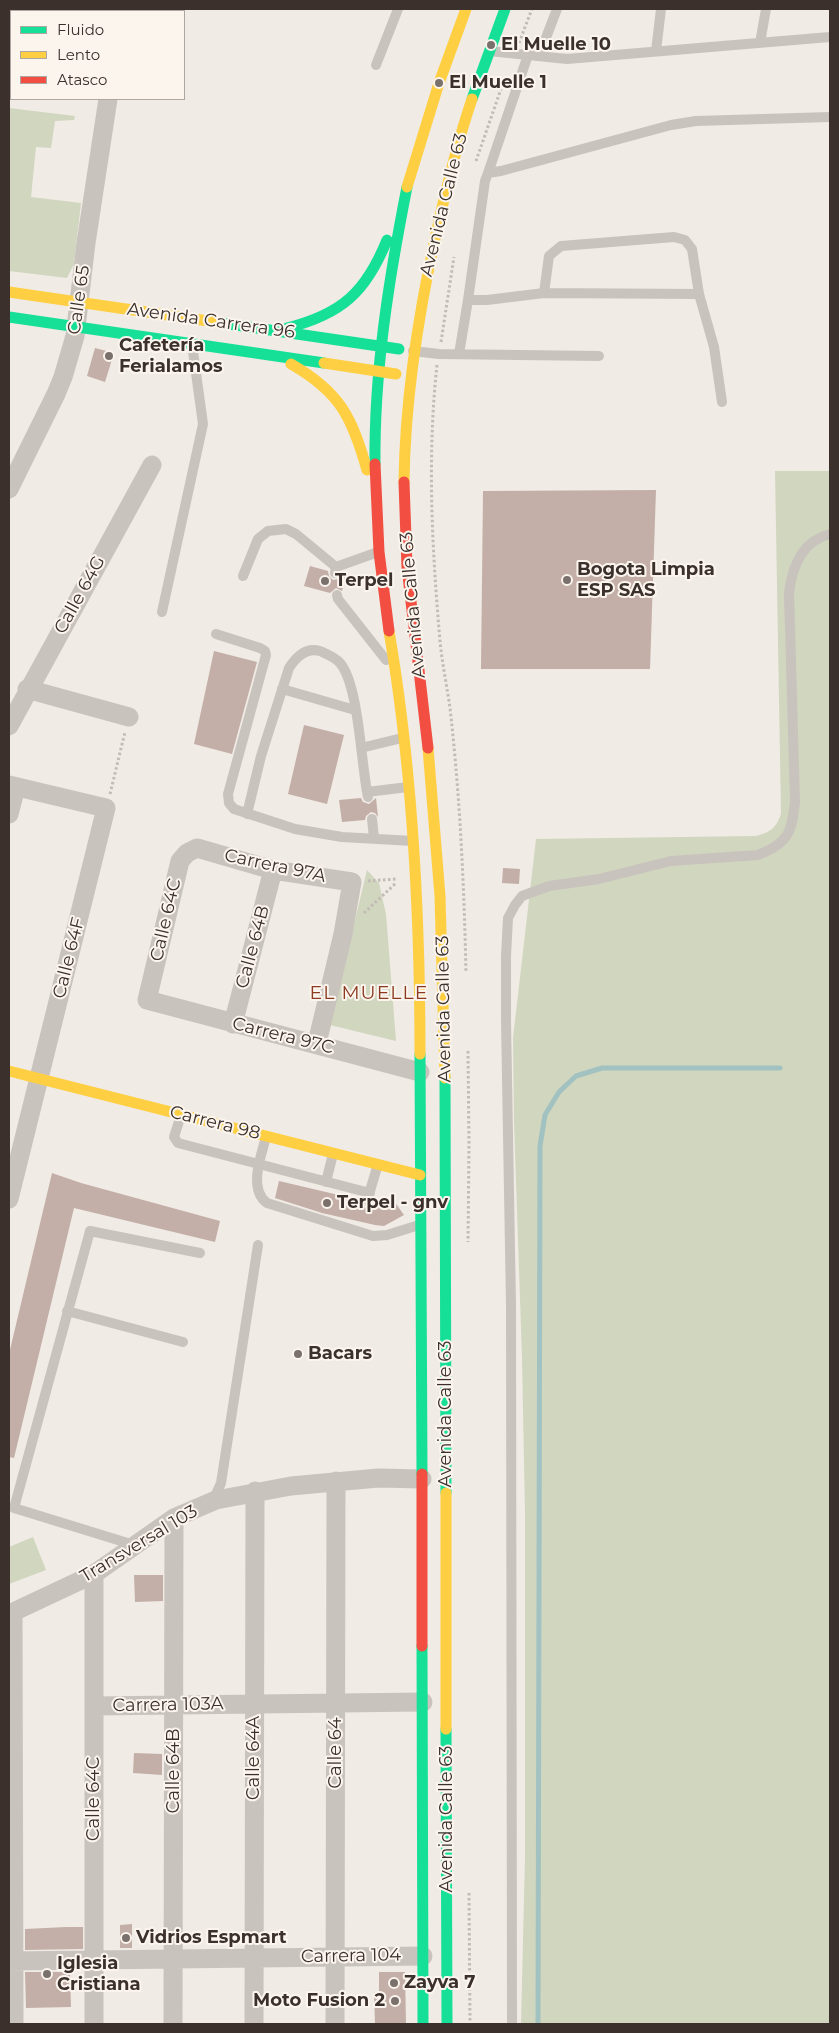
<!DOCTYPE html>
<html>
<head>
<meta charset="utf-8">
<style>
  body { margin:0 }
  #map { position:relative; width:839px; height:2033px; overflow:hidden; background:#f0ebe5; font-family:Montserrat,sans-serif }
  canvas { display:block }
  .frame { position:absolute; inset:0; border:10px solid #3b302b; pointer-events:none }
  .legend { position:absolute; left:10px; top:10px; width:175px; height:90px; box-sizing:border-box; background:#fbf5ee; border:1px solid #aea6a0; margin:0; padding:6px 9px; list-style:none; font-size:15px; color:#3b302b }
  .legend li { display:flex; align-items:center; gap:10px; height:25px }
  .legend b { width:25px; border:1px solid #aea6a0 }
</style>
</head>
<body>
<div id="map">
<canvas width="839" height="2033"></canvas>
<div class="frame"></div>
<ul class="legend">
<li><b style="height:6px;background:#16e098"></b>Fluido</li>
<li><b style="height:6px;background:#ffcf43"></b>Lento</li>
<li><b style="height:6px;background:#f24e42"></b>Atasco</li>
</ul>
</div>
<script>
const ctx = document.querySelector('canvas').getContext('2d');
ctx.lineJoin = 'round';
function paint(path, color) {
  ctx.fillStyle = color;
  ctx.fill(path, 'evenodd');
}
function trace(path, color, width, dash) {
  ctx.strokeStyle = color;
  ctx.lineWidth = width;
  ctx.lineCap = dash ? 'butt' : 'round';
  ctx.setLineDash(dash || []);
  ctx.stroke(path);
}
function drawText(font, color, halo, rows, align = 'center') {
  ctx.font = font + ' Montserrat,sans-serif';
  ctx.lineWidth = 4;
  ctx.setLineDash([]);
  ctx.textBaseline = 'middle';
  ctx.strokeStyle = halo;
  ctx.fillStyle = color;
  for (const [text, x, y, turn = 0] of rows) {
    ctx.save();
    ctx.translate(x, y);
    ctx.rotate((+turn || 0) * Math.PI / 180);
    ctx.textAlign = isNaN(turn) ? turn : align;
    if (halo) ctx.strokeText(text, 0, 0);
    ctx.fillText(text, 0, 0);
    ctx.restore();
  }
}
const green = new Path2D(`
  M9,108L75,116L74,120L55,121L51,148L36,147L31,197L81,203L74,264L67,278L9,271Z
  M775,471H830V2024H521L525,1857V1513L522,1358L514,1121L513,1038L536,839L755,836C770,833 776,828 781,814Z
  M367,870L379,883L386,914L396,1041L330,1025Z
  M33,1537L46,1570L9,1584V1547Z`);
const stream = new Path2D(`
  M538,2024L540,1146L545,1115L559,1092L576,1076L602,1068H780`);
const building = new Path2D(`
  M95,348L114,353L105,382L87,376Z
  M656,490L650,669H481L483,491Z
  M310,566L328,571L329,576L333,580L338,579L341,575L346,577L342,591L336,588L330,593L304,586Z
  M214,651L257,662L232,754L194,744Z
  M304,725L344,735L327,804L288,794Z
  M361,798L363,802L369,804L376,798L378,817L375,813L371,812L366,816L365,820L342,822L339,800Z
  M503,868L520,869L519,884L502,883Z
  M52,1173L81,1183L220,1221L215,1242L74,1208L14,1458L9,1457V1354Z
  M279,1181L360,1200L362,1205L366,1208L371,1206L374,1203L380,1204L392,1198L404,1215L384,1226L375,1225L322,1213L275,1198Z
  M134,1575H163V1601L135,1602Z
  M134,1753L162,1754V1775L133,1773Z
  M132,1924V1948H120V1925Z
  M66,1927H83V1949L25,1950V1929Z
  M25,1972H70L71,2007L26,2008Z
  M379,1972H405L406,2024H375L374,1992H379Z`);
const path = new Path2D(`
  M519,43L532,9
  M476,161L501,89
  M441,342L454,257
  M437,365C427,457 432,549 440,641C442,663 447,686 450,708C460,796 464,884 466,972
  M110,794L125,732
  M368,881L396,879
  M364,913L396,883
  M468,1051L469,1144L468,1242
  M469,1893L470,2024`);
const lane = new Path2D(`
  M760,43L766,9
  M489,51L567,59L830,37
  M656,51L661,9
  M539,56L557,9
  M376,65L398,9
  M488,173L528,55
  M544,293L549,256L561,246L674,237L685,240L692,249L699,294
  M468,300L485,181L488,173L501,171L671,125L696,121L830,117
  M413,351L439,354L599,356
  M459,354L468,300H487L544,293L699,294L714,347L722,402
  M335,573L336,567L378,552
  M243,576L258,539L268,531L286,529L296,534L336,567
  M337,595L338,599L386,660
  M162,612L203,424L192,344
  M216,634L260,648L265,651L266,655L228,794L229,803L234,809L295,829L342,837L413,841
  M282,689L355,710
  M361,748L402,738
  M367,792L408,787
  M247,814L261,756L289,668C296,657 306,647 320,651C327,654 335,657 340,663C359,685 361,765 368,797
  M372,819L374,838
  M181,1115L174,1137L178,1143L370,1193
  M266,1137C261,1156 248,1189 267,1203L373,1236L387,1235L419,1225
  M326,1182L333,1154
  M367,1201L378,1164
  M67,1311L183,1342
  M216,1500V1494L221,1483L258,1245
  M134,1545L14,1508L90,1231L200,1253
  M512,2024L511,1305L506,1021V956L508,918L515,905L522,896L549,886L599,879L671,861L758,855C789,843 792,832 795,801L789,593C792,567 802,541 830,534`);
const street = new Path2D(`
  M120,11V9
  M9,489L56,394L63,377L75,336L86,243L108,99
  M27,689L129,717
  M9,726L152,465
  M9,785L106,808L9,1199
  M9,814L16,787
  M233,1024L273,870
  M317,1043L343,934L352,882L273,870L197,848L187,853L180,861L147,1000L420,1072
  M94,1574V2024
  M13,1612L14,2024
  M9,1614L94,1574L174,1518L216,1500L291,1486L378,1478L422,1479
  M94,1706L423,1702
  M9,1961L423,1956
  M173,2024L174,1518
  M254,2024L255,1491
  M335,2024L336,1481`);
const fast = new Path2D(`
  M472,99L505,9
  M9,317L324,363
  M222,323L399,349
  M287,328C342,314 366,292 387,240
  M375,464C374,371 389,278 407,187
  M420,1054L422,1474
  M445,1078L446,1493
  M422,1646L423,2024
  M446,1729L447,2024`);
const slow = new Path2D(`
  M407,187L439,83L466,9
  M9,292L222,323
  M324,363L396,374
  M291,364C340,392 352,417 367,470
  M404,482C405,398 418,316 436,234C446,189 457,143 472,99
  M389,631C413,771 420,913 420,1054
  M428,748L440,896L445,1078
  M9,1071L420,1175
  M446,1493V1729`);
const jam = new Path2D(`
  M375,464L379,552L389,631
  M404,482L407,567L428,748
  M422,1474V1646`);
const markers = [
  [491,45,5,"#7a716c"],
  [439,83,5,"#7a716c"],
  [109,356,5,"#7a716c"],
  [567,580,5,"#7a716c"],
  [325,581,5,"#7a716c"],
  [327,1203,5,"#7a716c"],
  [298,1354,5,"#7a716c"],
  [126,1938,5,"#7a716c"],
  [47,1974,5,"#7a716c"],
  [394,1983,5,"#7a716c"],
  [395,2001,5,"#7a716c"]
];
const poiNames = [
  ["El Muelle 10",501,45],
  ["El Muelle 1",449,83],
  ["Cafetería",119,346],
  ["Ferialamos",119,367],
  ["Bogota Limpia",577,570],
  ["ESP SAS",577,591],
  ["Terpel",335,581],
  ["Terpel - gnv",337,1203],
  ["Bacars",308,1354],
  ["Vidrios Espmart",136,1938],
  ["Iglesia",57,1964],
  ["Cristiana",57,1985],
  ["Zayva 7",404,1983],
  ["Moto Fusion 2",385,2001,"right"]
];
const streetNames = [
  ["Avenida Calle 63",444,205,-76],
  ["Calle 65",79,300,-82],
  ["Avenida Carrera 96",211,321,8],
  ["Calle 64G",80,595,-61],
  ["Avenida Calle 63",413,605,-95],
  ["Carrera 97A",275,866,12],
  ["Calle 64C",166,920,-77],
  ["Calle 64B",253,947,-75],
  ["Calle 64F",69,958,-76],
  ["Avenida Calle 63",444,1009,-91],
  ["Carrera 97C",283,1036,14],
  ["Carrera 98",215,1123,14],
  ["Avenida Calle 63",446,1414,-90],
  ["Transversal 103",139,1544,-31],
  ["Carrera 103A",168,1705,-1],
  ["Calle 64",336,1753,-90],
  ["Calle 64A",254,1758,-90],
  ["Calle 64B",174,1771,-90],
  ["Calle 64C",94,1799,-90],
  ["Avenida Calle 63",447,1819,-90],
  ["Carrera 104",351,1956,-1]
];
const neighbourhoodNames = [
  ["EL MUELLE",369,993]
];
paint(green, '#d1d6bf');
trace(stream, '#a1c2c1', 5);
paint(building, '#c3afa7');
trace(path, '#c2bbb6', 3, [2.5, 2.5]);
trace(lane, '#c9c3be', 10);
trace(street, '#c9c3be', 19);
trace(fast, '#16e098', 11);
trace(slow, '#ffcf43', 11);
trace(jam, '#f24e42', 11);
for (const [x, y, r, color] of markers) {
  const dot = new Path2D();
  dot.arc(x, y, r, 0, 2 * Math.PI);
  ctx.fillStyle = color;
  ctx.fill(dot);
  trace(dot, '#fbf5ee', 2);
}
drawText('bold 18px', '#3b302b', '#fbf5ee', poiNames, 'left');
drawText('18px', '#3b302b', '#fbf5ee', streetNames);
ctx.letterSpacing = '1px';
drawText('19px', '#8c3b22', '#fbf5ee', neighbourhoodNames);
ctx.letterSpacing = '0px';
</script>
</body>
</html>
